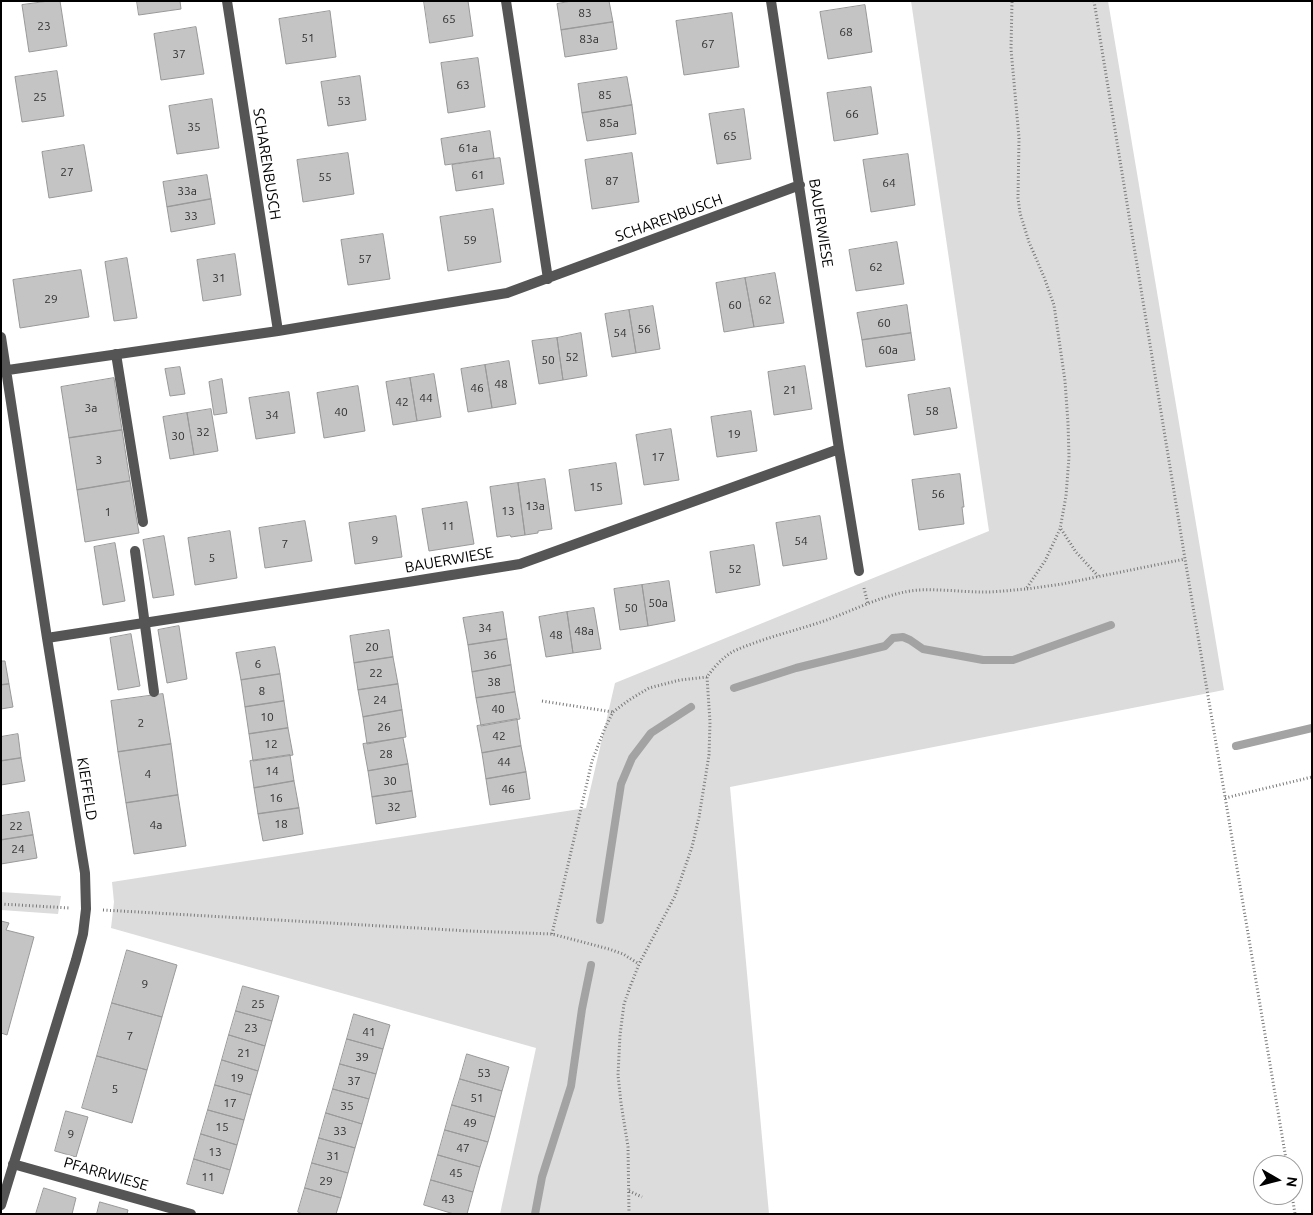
<!DOCTYPE html>
<html>
<head>
<meta charset="utf-8">
<style>
  body { margin:0 }
  #map { position:relative; width:1313px; height:1215px; overflow:hidden; background:#fff; font-family:Ubuntu,sans-serif }
  canvas { display:block }
  .frame { position:absolute; inset:0; border:2px solid #000; pointer-events:none }
  .north { position:absolute; left:1253px; top:1155px; width:50px; height:50px; box-sizing:border-box; background:#fff; border:1px solid #999; border-radius:50%; rotate:98deg; font-size:14px; font-weight:700; line-height:20px; text-align:center; color:#000 }
  .north::after { content:''; display:block; margin:auto; width:18px; height:22px; background:#000; clip-path:polygon(50% 0,100% 100%,50% 72%,0 100%) }
</style>
</head>
<body>
<div id="map">
<canvas width="1313" height="1215"></canvas>
<div class="frame"></div>
<div class="north">N</div>
</div>
<script>
const ctx = document.querySelector('canvas').getContext('2d');
ctx.lineJoin = 'round';
function paint(path, color) {
  ctx.fillStyle = color;
  ctx.fill(path, 'evenodd');
}
function trace(path, color, width, dash) {
  ctx.strokeStyle = color;
  ctx.lineWidth = width;
  ctx.lineCap = dash ? 'butt' : 'round';
  ctx.setLineDash(dash || []);
  ctx.stroke(path);
}
function drawText(font, color, halo, rows, align = 'center') {
  ctx.font = font + ' Ubuntu,sans-serif';
  ctx.lineWidth = 5;
  ctx.setLineDash([]);
  ctx.textBaseline = 'middle';
  ctx.strokeStyle = halo;
  ctx.fillStyle = color;
  for (const [text, x, y, turn = 0] of rows) {
    ctx.save();
    ctx.translate(x, y);
    ctx.rotate((+turn || 0) * Math.PI / 180);
    ctx.textAlign = isNaN(turn) ? turn : align;
    if (halo) ctx.strokeText(text, 0, 0);
    ctx.fillText(text, 0, 0);
    ctx.restore();
  }
}
const green = new Path2D(`
  M911,1H1108L1224,690L730,787L769,1214H500L536,1048L111,928L114,902L112,882L586,808L615,683L989,531Z
  M1,892L61,896L58,914L1,910Z`);
const stream = new Path2D(`
  M734,688L796,668L885,646L893,638L903,637L910,640L923,649L983,660H1013L1111,625
  M1236,746L1312,728
  M600,920L621,784L632,758L651,733L691,707
  M535,1214L542,1177L571,1086L582,1009L591,965`);
const building = new Path2D(`
  M49,1H60L67,46L29,52L22,5Z
  M137,1H180L181,9L139,15Z
  M424,1H468L473,36L430,43Z
  M572,1H609L613,22L561,30L557,4Z
  M865,5L872,52L828,59L820,12Z
  M330,11L336,57L286,64L279,19Z
  M732,13L739,67L684,75L676,21Z
  M613,22L617,49L565,57L561,30Z
  M196,27L204,74L161,80L154,34Z
  M478,58L485,107L448,113L441,63Z
  M57,71L64,116L22,122L15,77Z
  M360,76L366,120L328,126L321,82Z
  M627,77L632,105L582,113L578,84Z
  M871,87L878,134L834,141L827,93Z
  M212,99L219,148L177,154L169,106Z
  M632,105L636,134L587,141L582,113Z
  M744,109L751,159L717,164L709,114Z
  M490,131L494,158L445,165L441,139Z
  M84,145L92,191L49,198L42,152Z
  M348,153L354,194L303,202L297,160Z
  M632,153L639,202L592,209L585,160Z
  M908,154L915,205L871,212L863,160Z
  M500,158L504,184L456,191L452,165Z
  M207,175L211,199L167,207L163,182Z
  M211,199L215,224L171,232L167,207Z
  M493,209L501,262L448,271L440,217Z
  M383,234L390,279L348,285L341,240Z
  M897,242L904,284L856,291L849,250Z
  M235,254L241,295L203,301L197,260Z
  M127,258L137,318L114,321L105,262Z
  M81,270L89,317L20,328L13,280Z
  M775,273L784,323L754,327L745,278Z
  M745,278L754,327L724,332L716,283Z
  M907,305L911,333L862,340L857,313Z
  M653,306L660,349L636,353L629,310Z
  M629,310L636,353L612,357L605,314Z
  M581,333L587,376L563,380L557,338Z
  M911,333L915,360L866,367L862,340Z
  M557,338L563,380L539,384L532,341Z
  M509,361L516,404L492,408L485,365Z
  M485,365L492,408L468,412L461,369Z
  M805,366L812,409L774,415L768,372Z
  M180,367L185,394L170,396L165,369Z
  M434,374L441,417L417,421L410,378Z
  M114,378L122,430L69,438L61,387Z
  M410,378L417,421L393,425L386,382Z
  M222,379L227,413L214,415L209,382Z
  M358,386L365,431L324,438L317,393Z
  M950,388L957,428L914,435L908,395Z
  M289,392L295,433L256,439L249,398Z
  M211,409L218,451L194,455L187,413Z
  M751,411L757,451L717,457L711,417Z
  M187,413L194,455L170,459L163,417Z
  M671,429L679,480L644,485L636,435Z
  M122,430L130,481L77,490L69,438Z
  M616,463L622,504L575,511L569,470Z
  M960,474L964,507H962L964,524L919,530L912,480Z
  M545,479L552,529L538,531V533L525,535L518,483Z
  M130,481L139,533L85,542L77,490Z
  M518,483L525,535L511,537L510,535L497,537L490,487Z
  M467,502L474,544L429,551L422,509Z
  M396,516L402,557L355,564L349,523Z
  M820,516L827,559L783,566L776,523Z
  M305,521L312,561L265,568L259,528Z
  M230,531L237,578L195,585L188,538Z
  M164,536L174,595L153,598L143,540Z
  M115,543L125,601L103,605L94,547Z
  M754,545L760,585L716,593L710,552Z
  M669,581L675,621L648,626L642,585Z
  M642,585L648,626L620,630L614,589Z
  M594,608L601,649L573,653L567,612Z
  M503,612L507,639L468,645L463,618Z
  M567,612L573,653L546,657L539,617Z
  M179,626L187,679L167,683L158,630Z
  M389,630L393,657L354,663L350,636Z
  M131,634L140,686L118,690L110,638Z
  M507,639L511,665L472,672L468,645Z
  M275,647L280,674L241,680L236,653Z
  M393,657L398,684L358,690L354,663Z
  M1,661H5L9,684L1,685Z
  M511,665L515,692L476,698L472,672Z
  M280,674L284,701L245,707L241,680Z
  M9,684L13,707L1,709V685Z
  M398,684L402,710L363,717L358,690Z
  M515,692L520,719L481,726L476,698Z
  M163,694L171,744L118,752L111,701Z
  M284,701L288,728L249,734L245,707Z
  M402,710L406,737L367,744L363,717Z
  M517,719L521,746L482,753L477,726Z
  M288,728L293,755L253,761L249,734Z
  M18,734L21,758L1,761V737Z
  M403,738L408,764L368,771L363,744Z
  M171,744L178,795L126,803L118,752Z
  M521,746L526,772L486,779L482,753Z
  M290,755L294,781L254,788L250,761Z
  M21,758L25,781L1,785V761Z
  M408,764L412,791L372,797L368,771Z
  M526,772L530,799L490,805L486,779Z
  M294,781L299,808L258,814L254,788Z
  M412,791L416,817L376,824L372,797Z
  M178,795L186,846L134,854L126,803Z
  M299,808L303,834L263,841L258,814Z
  M29,812L33,835L1,840V816Z
  M33,835L37,858L1,864V840Z
  M1,921L9,923L6,930L34,937L7,1035L1,1033Z
  M127,950L177,965L162,1017L112,1003Z
  M243,986L279,996L272,1021L236,1011Z
  M112,1003L162,1017L147,1070L97,1056Z
  M236,1011L272,1021L265,1046L229,1035Z
  M354,1014L390,1025L383,1049L347,1039Z
  M229,1035L265,1046L258,1071L222,1060Z
  M347,1039L383,1049L376,1074L340,1064Z
  M467,1054L509,1067L502,1091L460,1079Z
  M97,1056L147,1070L132,1123L82,1108Z
  M222,1060L258,1071L251,1095L215,1085Z
  M340,1064L376,1074L369,1099L333,1089Z
  M460,1079L502,1091L495,1117L452,1105Z
  M215,1085L251,1095L244,1120L208,1110Z
  M333,1089L369,1099L362,1124L326,1113Z
  M452,1105L495,1117L488,1142L445,1130Z
  M208,1110L244,1120L237,1145L201,1134Z
  M66,1111L88,1117L76,1157L55,1151Z
  M326,1113L362,1124L355,1148L319,1138Z
  M445,1130L488,1142L480,1167L438,1155Z
  M201,1134L237,1145L230,1170L194,1159Z
  M319,1138L355,1148L348,1173L312,1163Z
  M438,1155L480,1167L473,1192L431,1180Z
  M194,1159L230,1170L223,1194L187,1184Z
  M312,1163L348,1173L341,1198L305,1188Z
  M431,1180L473,1192L467,1214H454L424,1205Z
  M44,1188L76,1198L72,1214H36Z
  M305,1188L341,1198L336,1214H302L298,1212Z
  M100,1202L128,1210L127,1214H97Z`);
const path = new Path2D(`
  M1094,1L1185,559L1287,1165
  M1061,529L1076,552L1098,576
  M864,588L868,604
  M1027,589L1062,584L1185,559
  M542,701L613,712
  M1225,798L1312,777
  M1,904L70,908
  M103,910L469,931L552,934L609,949L623,954L639,964
  M552,934L592,761L605,728L613,712L629,700L649,688L680,680L707,677
  M629,1191L642,1197
  M1292,1195L1295,1214
  M629,1214L628,1147L621,1103L618,1075L620,1035L624,1004L630,987L639,964L675,896L692,847L699,817L709,755L710,722L707,677C714,667 723,657 734,651C761,639 790,632 818,623C849,613 887,592 919,590C941,589 963,592 984,592C998,592 1012,590 1026,589L1045,561L1060,529L1066,496L1069,457L1068,423L1065,381L1054,305L1044,277L1029,242L1020,213L1018,198L1019,138L1011,49L1012,1`);
const service = new Path2D(`
  M116,354L143,522
  M135,551L154,692`);
const minor = new Path2D(`
  M227,1L278,331
  M506,1L548,279
  M1,337L47,638L85,873L86,909L83,934L76,960L1,1205
  M1,371L278,331L507,293L800,185
  M839,449L859,571
  M47,638L408,582L520,564L839,449L771,1
  M13,1164L191,1214`);
const numberNames = [
  ["83",585,13],
  ["65",449,19],
  ["23",44,26],
  ["68",846,32],
  ["51",308,38],
  ["83a",589,39],
  ["67",708,44],
  ["37",179,54],
  ["63",463,85],
  ["85",605,95],
  ["25",40,97],
  ["53",344,101],
  ["66",852,114],
  ["85a",609,123],
  ["35",194,127],
  ["65",730,136],
  ["61a",468,148],
  ["27",67,172],
  ["61",478,175],
  ["55",325,177],
  ["87",612,181],
  ["64",889,183],
  ["33a",187,191],
  ["33",191,216],
  ["59",470,240],
  ["57",365,259],
  ["62",876,267],
  ["31",219,278],
  ["29",51,299],
  ["62",765,300],
  ["60",735,305],
  ["60",884,323],
  ["56",644,329],
  ["54",620,333],
  ["60a",888,350],
  ["52",572,357],
  ["50",548,360],
  ["48",501,384],
  ["46",477,388],
  ["21",790,390],
  ["44",426,398],
  ["42",402,402],
  ["3a",91,408],
  ["58",932,411],
  ["40",341,412],
  ["34",272,415],
  ["32",203,432],
  ["19",734,434],
  ["30",178,436],
  ["17",658,457],
  ["3",99,460],
  ["15",596,487],
  ["56",938,494],
  ["13a",535,506],
  ["13",508,511],
  ["1",108,512],
  ["11",448,526],
  ["9",375,540],
  ["54",801,541],
  ["7",285,544],
  ["5",212,558],
  ["52",735,569],
  ["50a",658,603],
  ["50",631,608],
  ["34",485,628],
  ["48a",584,631],
  ["48",556,635],
  ["20",372,647],
  ["36",490,655],
  ["6",258,664],
  ["22",376,673],
  ["38",494,682],
  ["8",262,691],
  ["24",380,700],
  ["40",498,709],
  ["10",267,717],
  ["2",141,723],
  ["26",384,727],
  ["42",499,736],
  ["12",271,744],
  ["28",386,754],
  ["44",504,762],
  ["14",272,771],
  ["4",148,774],
  ["30",390,781],
  ["46",508,789],
  ["16",276,798],
  ["32",394,807],
  ["18",281,824],
  ["4a",156,825],
  ["22",16,826],
  ["24",18,849],
  ["9",145,984],
  ["25",258,1004],
  ["23",251,1028],
  ["41",369,1032],
  ["7",130,1036],
  ["21",244,1053],
  ["39",362,1057],
  ["53",484,1073],
  ["19",237,1078],
  ["37",354,1081],
  ["5",115,1089],
  ["51",477,1098],
  ["17",230,1103],
  ["35",347,1106],
  ["49",470,1123],
  ["15",222,1127],
  ["33",340,1131],
  ["9",71,1134],
  ["47",463,1148],
  ["13",215,1152],
  ["31",333,1156],
  ["45",456,1173],
  ["11",208,1177],
  ["29",326,1181],
  ["43",448,1199]
];
const streetNames = [
  ["SCHARENBUSCH",267,164,81],
  ["SCHARENBUSCH",669,218,-20],
  ["BAUERWIESE",821,223,81],
  ["BAUERWIESE",449,560,-10],
  ["KIEFFELD",87,789,81],
  ["PFARRWIESE",106,1174,16]
];
paint(green, '#dcdcdc');
trace(stream, '#a3a3a3', 8);
paint(building, '#c4c4c4');
trace(building, '#999', 1);
trace(path, '#777', 3, [1, 2.5]);
trace(service, '#555', 10);
trace(minor, '#555', 10);
drawText('12px', '#313131', null, numberNames);
drawText('15px', '#000', '#fff', streetNames);
</script>
</body>
</html>
